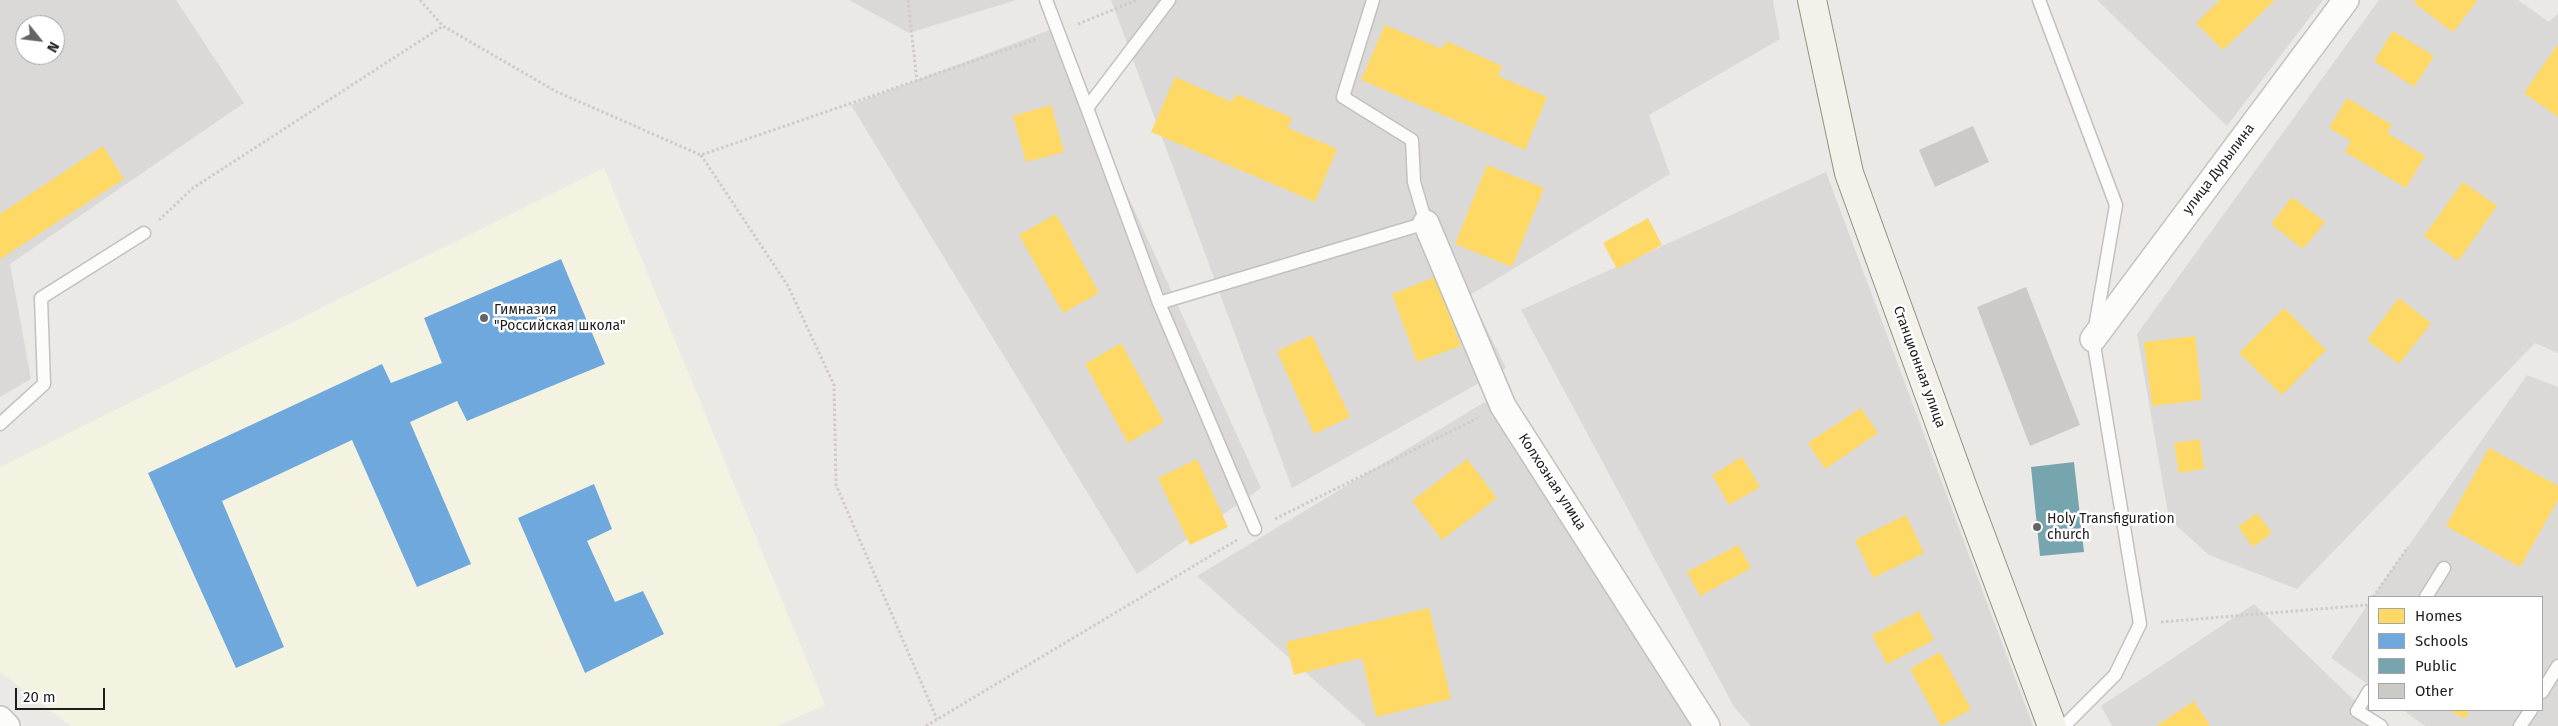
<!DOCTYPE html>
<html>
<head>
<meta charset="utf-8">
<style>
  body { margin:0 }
  #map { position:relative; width:2558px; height:726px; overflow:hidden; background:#ebe9e6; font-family:"Fira Sans",sans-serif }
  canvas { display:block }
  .legend { position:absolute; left:2368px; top:596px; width:175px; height:115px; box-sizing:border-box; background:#fff; border:1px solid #a5a5a5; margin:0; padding:6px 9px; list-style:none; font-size:15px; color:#1d1d1d }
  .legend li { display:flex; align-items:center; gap:10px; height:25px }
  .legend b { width:25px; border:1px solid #a5a5a5 }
  .north { position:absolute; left:15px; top:15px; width:50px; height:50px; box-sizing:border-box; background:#fff; border:1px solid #a5a5a5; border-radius:50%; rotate:119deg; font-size:14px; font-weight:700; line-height:20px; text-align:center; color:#1d1d1d }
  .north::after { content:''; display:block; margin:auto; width:18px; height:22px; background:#656463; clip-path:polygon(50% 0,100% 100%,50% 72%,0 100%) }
  .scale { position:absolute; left:15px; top:688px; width:90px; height:22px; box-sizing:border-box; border:2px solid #1d1d1d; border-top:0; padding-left:6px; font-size:15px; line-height:18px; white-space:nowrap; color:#1d1d1d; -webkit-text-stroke:4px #fff; paint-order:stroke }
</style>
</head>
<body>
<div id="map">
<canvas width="2558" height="726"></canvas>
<ul class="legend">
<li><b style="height:14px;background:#ffd966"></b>Homes</li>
<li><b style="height:14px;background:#6fa8dc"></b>Schools</li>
<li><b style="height:14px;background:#76a5af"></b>Public</li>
<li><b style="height:14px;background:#cccac7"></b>Other</li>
</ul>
<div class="north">N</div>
<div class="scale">20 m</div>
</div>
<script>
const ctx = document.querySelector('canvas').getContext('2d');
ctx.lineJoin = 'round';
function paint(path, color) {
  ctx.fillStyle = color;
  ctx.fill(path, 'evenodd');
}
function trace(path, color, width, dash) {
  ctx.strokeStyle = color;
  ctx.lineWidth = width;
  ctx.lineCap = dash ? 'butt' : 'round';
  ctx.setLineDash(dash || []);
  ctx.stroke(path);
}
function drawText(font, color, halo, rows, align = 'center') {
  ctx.font = font + ' "Fira Sans",sans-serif';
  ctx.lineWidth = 5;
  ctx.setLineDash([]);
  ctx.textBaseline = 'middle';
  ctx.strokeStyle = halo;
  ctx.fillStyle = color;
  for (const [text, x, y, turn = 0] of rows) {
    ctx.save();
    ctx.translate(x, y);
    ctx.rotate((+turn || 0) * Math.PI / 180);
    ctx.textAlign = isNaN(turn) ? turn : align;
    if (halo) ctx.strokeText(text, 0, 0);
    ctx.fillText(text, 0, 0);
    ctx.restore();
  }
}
const residential = new Path2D(`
  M0,0H176L244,103L10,264L31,379L0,397ZM25,25H55V55H25Z
  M849,0H1016L909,33Z
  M1111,0H1773L1780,39L1649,115L1670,174L1470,295L1506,368L1292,488Z
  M2097,0H2323L2227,126Z
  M2379,0H2518L2549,22L2558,14V353L2535,343L2297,589L2209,555L2169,519L2137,334Z
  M1052,29L1261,488L1137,574L851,105Z
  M1826,172L2033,726H1751L1734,707L1521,310Z
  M2527,375L2558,387V726H2425L2403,710H2542V597H2373Z
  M1498,394L1710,726H1366L1197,576Z
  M2369,603V685L2331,658Z
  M2254,604L2381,726H2112L2101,706Z`);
const education = new Path2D(`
  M604,168L825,705L777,726H71L0,672V467Z`);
const homes = new Path2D(`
  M2220,0H2275L2223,50L2196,23Z
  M2416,0H2476L2477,1L2453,32L2414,3Z
  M1385,25L1442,49L1446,41L1502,66L1498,76L1547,97L1525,150L1361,80Z
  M2393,31L2434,56L2414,87L2374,61Z
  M2558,44V117L2524,93Z
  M1175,77L1232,102L1236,94L1292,118L1288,128L1337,149L1315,202L1151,132Z
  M2347,98L2392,125L2387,133L2425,156L2406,188L2345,152L2351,141L2329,128Z
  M1051,105L1064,152L1026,162L1013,116Z
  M103,146L124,179L0,259V214Z
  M1487,165L1544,188L1512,267L1455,244Z
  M2463,182L2497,206L2458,261L2424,236Z
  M2292,197L2325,222L2303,249L2271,224Z
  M1056,214L1099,293L1063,313L1019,235Z
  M1648,218L1662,245L1617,269L1603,243Z
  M1435,277L1461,346L1417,362L1392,294Z
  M2399,298L2431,323L2399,364L2367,340Z
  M2284,308L2326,350L2282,395L2239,353Z
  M1312,335L1350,417L1314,434L1277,351Z
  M2195,336L2202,400L2152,406L2144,342Z
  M1121,343L1164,422L1128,443L1085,364Z
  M1861,408L1878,433L1825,469L1808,443Z
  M2200,439L2204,469L2179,473L2174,443Z
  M2489,448L2558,486V500L2520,567L2446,526Z
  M1742,457L1760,487L1729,505L1712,475Z
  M1197,459L1228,527L1190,545L1158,478Z
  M1467,459L1497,498L1442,540L1412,501Z
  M2257,513L2272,533L2253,547L2238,527Z
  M1906,515L1924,553L1873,578L1855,540Z
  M1738,545L1751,568L1700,596L1687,572Z
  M1429,608L1451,699L1376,717L1362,658L1294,675L1286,642Z
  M1919,611L1934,640L1887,664L1872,635Z
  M1940,652L1971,709L1941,726L1910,669Z
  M2194,701L2210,726H2156Z
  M2448,710H2470L2465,719Z`);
const schools = new Path2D(`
  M561,259L605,364L467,421L457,401L410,422L471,564L417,587L352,440L222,501L284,647L236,668L148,473L382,364L391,383L442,363L424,318Z
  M594,484L612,529L587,541L615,602L643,591L664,634L585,673L518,518Z`);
const public = new Path2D(`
  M2074,462L2084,552L2040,556L2031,467Z`);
const building = new Path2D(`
  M1973,126L1989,162L1935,187L1919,150Z
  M2026,287L2080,425L2030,446L1977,307Z`);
const path = new Path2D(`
  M420,0L443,26L557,92L701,155L1037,39
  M908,0L917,81
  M1078,24L1137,0
  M701,155L788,286L834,385L836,485L937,719
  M159,220L193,188L443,26
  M1275,519L1478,418
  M2373,597L2408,547
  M2161,622L2367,605L2369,602
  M926,726L1237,540`);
const lane = new Path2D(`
  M1046,0L1087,108
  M1169,0L1087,108L1159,303L1255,529
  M2039,0L2116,205L2093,339L2140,624L2115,675L2064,726
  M1159,303L1426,223L1414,182L1412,140L1343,97L1373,0
  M0,424L44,384L41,298L144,233
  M2426,597L2444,568
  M2369,691L2357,711L2381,726
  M2542,692L2558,666
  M2520,726L2531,710`);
const street = new Path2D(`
  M1426,223L1503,406L1707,726
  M2093,339L2346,0
  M0,719L7,726`);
const secondary = new Path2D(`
  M1812,0L1849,173L1963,488L2052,726`);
const markers = [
  [484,318,5,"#656463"],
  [2037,527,5,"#656463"]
];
const streetNames = [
  ["улица Дурылина",2219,169,-53],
  ["Станционная улица",1919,367,70],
  ["Колхозная улица",1552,482,57]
];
const poiNames = [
  ["Гимназия",494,310],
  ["\"Российская школа\"",494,326],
  ["Holy Transfiguration",2047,519],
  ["church",2047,535]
];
paint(residential, '#dad9d7');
paint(education, '#f4f3e2');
paint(homes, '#ffd966');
paint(schools, '#6fa8dc');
paint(public, '#76a5af');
paint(building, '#cccac7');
trace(lane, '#c2c1c0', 15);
trace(street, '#c2c1c0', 28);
trace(secondary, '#919280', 30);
trace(path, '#d4c9c7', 3, [2.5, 2.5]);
trace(lane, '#fcfcfb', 12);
trace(street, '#fcfcfb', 25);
trace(secondary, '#f2f2eb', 28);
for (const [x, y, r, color] of markers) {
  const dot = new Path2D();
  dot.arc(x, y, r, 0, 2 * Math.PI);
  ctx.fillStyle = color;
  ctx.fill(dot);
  trace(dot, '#fff', 2);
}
drawText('14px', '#1d1d1d', '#fff', streetNames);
drawText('14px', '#1d1d1d', '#fff', poiNames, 'left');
</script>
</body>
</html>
